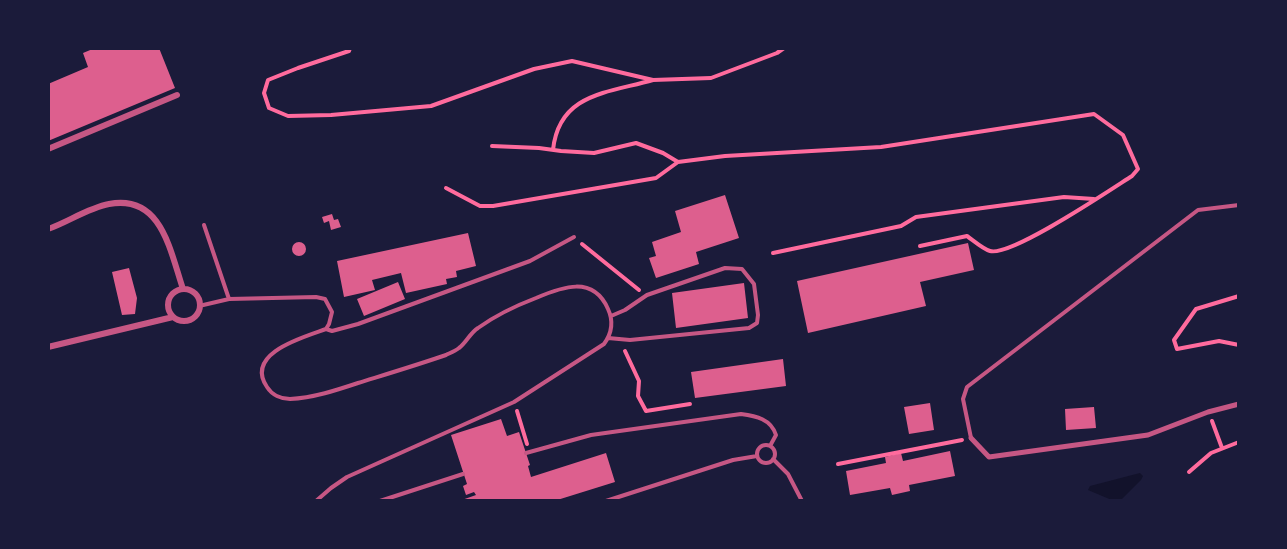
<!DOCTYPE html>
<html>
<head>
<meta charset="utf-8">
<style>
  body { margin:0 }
  #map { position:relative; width:1287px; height:549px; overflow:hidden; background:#1b1b3a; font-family:"Varela Round",sans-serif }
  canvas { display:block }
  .frame { position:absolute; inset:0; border:50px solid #1b1b3a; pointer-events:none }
</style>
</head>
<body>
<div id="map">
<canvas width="1287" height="549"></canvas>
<div class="frame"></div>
</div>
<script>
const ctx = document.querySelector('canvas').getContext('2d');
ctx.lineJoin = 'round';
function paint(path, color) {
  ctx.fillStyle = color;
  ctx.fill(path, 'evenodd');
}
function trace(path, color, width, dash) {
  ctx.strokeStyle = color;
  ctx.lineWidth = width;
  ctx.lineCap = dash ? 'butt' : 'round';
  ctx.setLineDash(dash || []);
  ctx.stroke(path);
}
const water = new Path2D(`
  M1140,473L1143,476L1141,480L1120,501H1114L1088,490L1090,486Z`);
const building = new Path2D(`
  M95,48H159L175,88L48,141V84L88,67L83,53Z
  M725,195L739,238L696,252L699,264L656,278L649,258L656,256L652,242L681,232L675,211Z
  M332,214L334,220L338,219L341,227L331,230L329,221L324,223L322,217Z
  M468,233L476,266L456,271L457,277L446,279L447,284L406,293L401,273L372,280L375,290L344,297L337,261Z
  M292 249a7 7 0 1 1 14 0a7 7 0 1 1-14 0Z
  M968,243L974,270L920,282L926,306L808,333L797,281Z
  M129,268L137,298L135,314L122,315L112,272Z
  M398,282L405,299L364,316L357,299Z
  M744,283L748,318L676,328L672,293Z
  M783,359L786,386L695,398L691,372Z
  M930,403L934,430L909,434L904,407Z
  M1094,407L1096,428L1066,430L1065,409Z
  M501,419L507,436L519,432L530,465L528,466L531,477L606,453L615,482L554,501H459L476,495L474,492L466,495L463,486L467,484L451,435Z
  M950,451L955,476L909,485L910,491L892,495L890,488L850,495L846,471L886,463L885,457L901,453L903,461Z`);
const path = new Path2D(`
  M350,48L349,51L298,68L268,80L264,93L269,108L288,116L331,115L431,106L534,69L572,61L653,80L711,78L777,53L784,48
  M492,146L539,148L561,151L594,153L636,143L663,153L678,162L725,156L881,147L1094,114L1123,135L1138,169L1132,176C1110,190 1011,257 990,251C983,249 974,241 967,236L920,246
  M553,150C559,93 608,93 653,80
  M446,188L480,206H493L656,178L678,162
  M582,244L639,290
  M773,253L901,226L916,217L1064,197L1094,199
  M1239,296L1196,309L1174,340L1177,349L1219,341L1239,345
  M625,351L639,381L638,396L646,411L690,404
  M517,411L527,444
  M1212,421L1222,448
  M838,464L962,440
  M1189,472L1211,453L1239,442`);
const service = new Path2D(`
  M204,225L229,299
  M199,306L229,299L316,297L325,299L332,312L329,324L326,329
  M608,338L630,340L749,328L757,323L758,315L754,284L742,269L725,268L647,295L625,310L611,316
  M971,438L963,399L967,387L1198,210L1239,205
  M757 454a9 9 0 1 1 18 0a9 9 0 1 1-18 0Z
  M526,453L591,435L741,414C756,416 771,419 776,435L770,446
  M773,459L788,474L802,501
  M316,501L331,488L347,477L514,402L604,344C612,333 614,322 608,309C593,275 562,287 536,298C515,306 496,315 478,328C470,333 466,343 459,348C455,351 450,353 446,355C417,365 387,374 358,383C337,390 313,398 290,399C281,399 272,395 267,387C244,353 304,337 326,329L332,331L358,324L530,261L574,237
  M380,501L463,474
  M606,501L733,460L757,456`);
const pedestrian = new Path2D(`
  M971,438L989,457L1148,435L1208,412L1239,404`);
const minor = new Path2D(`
  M48,149L177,95
  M48,229C68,222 88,208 109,204C162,194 170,251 183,289
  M168 305a16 16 0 1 1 32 0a16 16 0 1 1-32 0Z
  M48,347L173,317`);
paint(water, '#12122b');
paint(building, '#dd5f8e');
trace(path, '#ff6b9d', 4);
trace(service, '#c65784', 4);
trace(pedestrian, '#c65784', 5);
trace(minor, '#c65784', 6);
</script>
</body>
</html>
